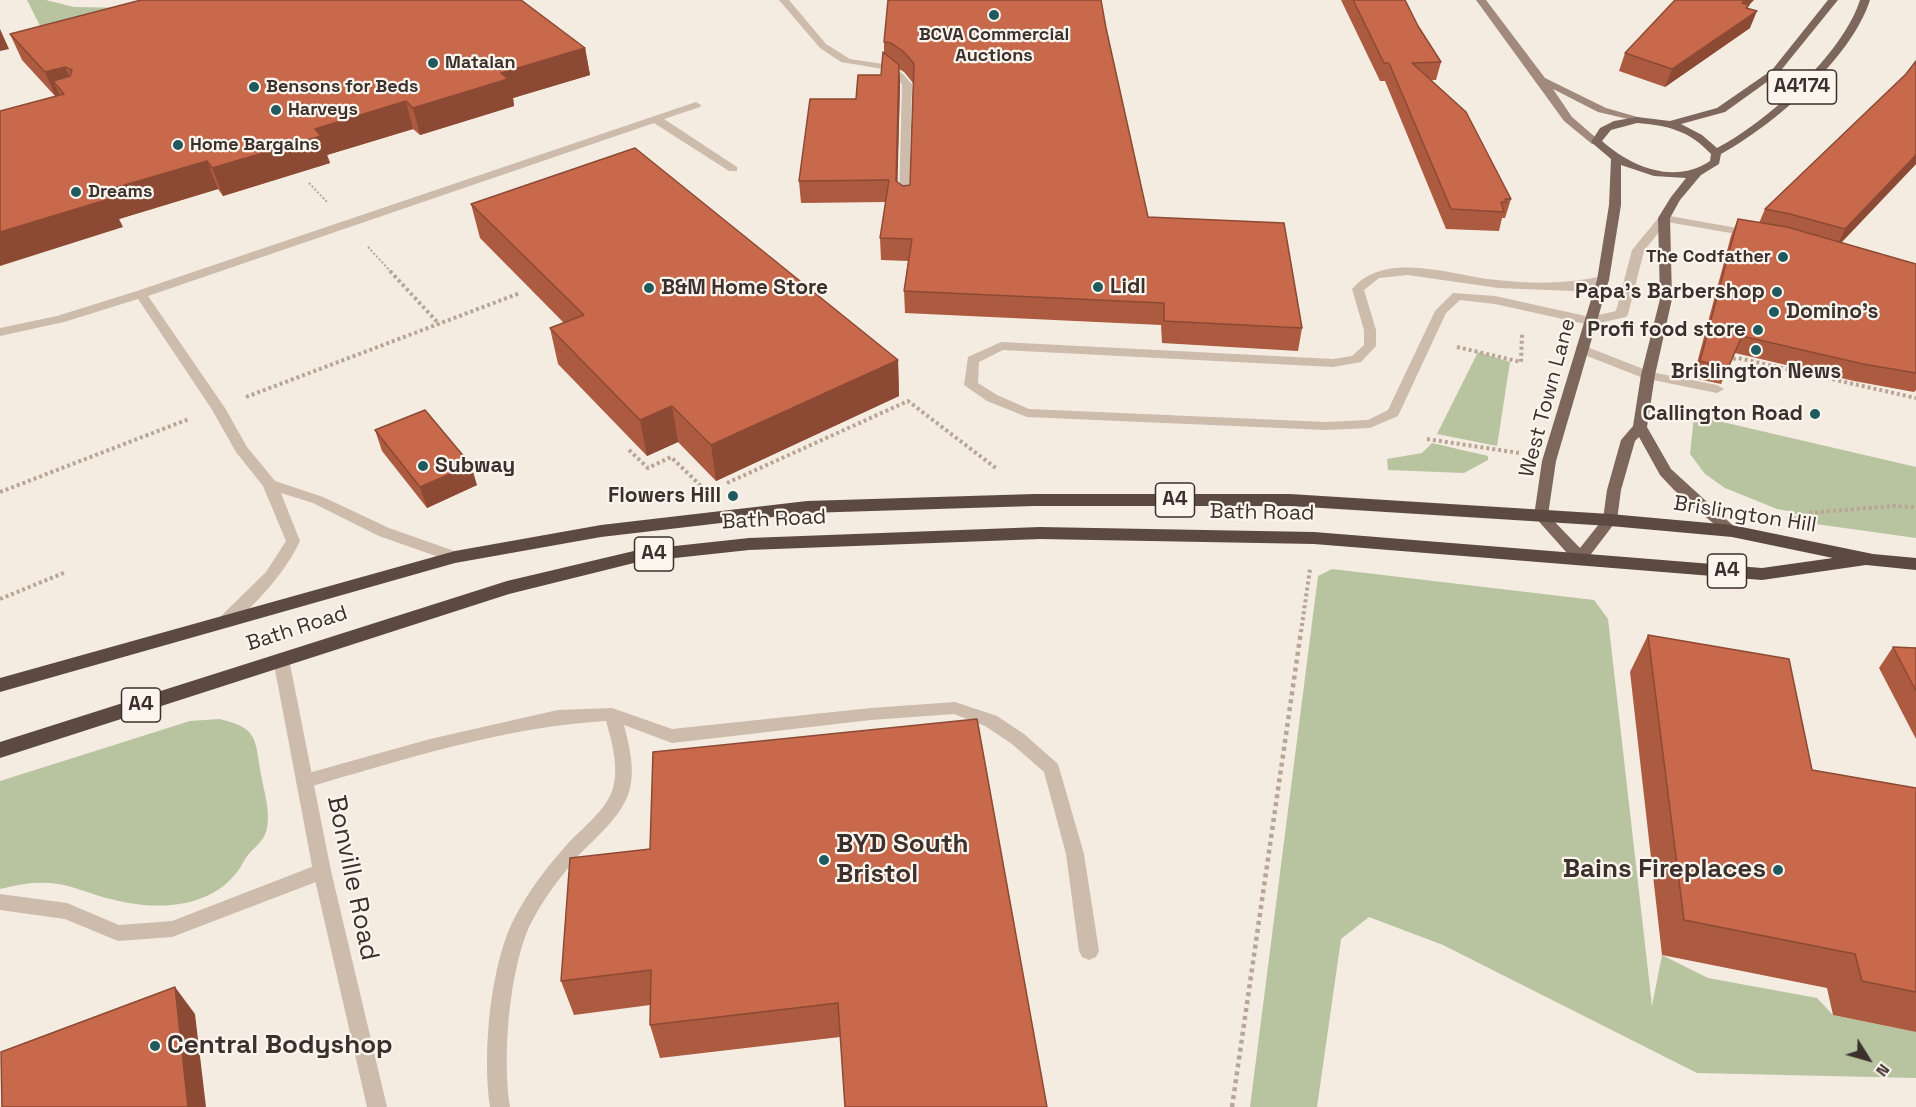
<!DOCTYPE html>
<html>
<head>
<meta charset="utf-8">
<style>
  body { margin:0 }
  #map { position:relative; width:1916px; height:1107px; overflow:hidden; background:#f4ebe1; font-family:"Space Grotesk",sans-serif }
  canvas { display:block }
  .north { position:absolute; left:1838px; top:1029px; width:60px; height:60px; -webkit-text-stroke:4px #fbf5ee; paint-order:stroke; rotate:127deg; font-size:16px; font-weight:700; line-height:24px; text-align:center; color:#3b302b }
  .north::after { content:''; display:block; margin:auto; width:21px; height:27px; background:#3b302b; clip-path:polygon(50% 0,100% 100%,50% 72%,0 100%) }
</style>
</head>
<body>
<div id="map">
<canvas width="1916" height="1107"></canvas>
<div class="north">N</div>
</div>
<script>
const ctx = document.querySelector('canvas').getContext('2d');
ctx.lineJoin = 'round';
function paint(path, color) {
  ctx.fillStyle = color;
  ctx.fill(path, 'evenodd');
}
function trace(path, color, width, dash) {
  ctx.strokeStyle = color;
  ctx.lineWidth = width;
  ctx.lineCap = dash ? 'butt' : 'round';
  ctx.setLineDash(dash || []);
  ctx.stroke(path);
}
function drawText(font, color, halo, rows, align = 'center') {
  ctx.font = font + ' "Space Grotesk",sans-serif';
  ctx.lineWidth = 4.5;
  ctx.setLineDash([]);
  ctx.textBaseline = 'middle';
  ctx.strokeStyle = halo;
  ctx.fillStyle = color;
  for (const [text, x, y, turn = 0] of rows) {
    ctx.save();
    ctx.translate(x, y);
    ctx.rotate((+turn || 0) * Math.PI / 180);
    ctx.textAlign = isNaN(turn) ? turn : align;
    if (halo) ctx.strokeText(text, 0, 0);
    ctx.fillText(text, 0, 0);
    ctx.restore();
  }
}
const green = new Path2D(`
  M27,0H46L74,7L131,8L42,30Z
  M1478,352L1510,362L1497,446L1437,434Z
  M1715,408L1714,420L1916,467V538L1794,521L1786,517L1797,516L1794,512L1777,509L1725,488L1705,474L1690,454L1694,416L1701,409Z
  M1432,443L1488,456V460L1464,473L1388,470L1387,459L1422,453Z
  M1332,569L1594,600L1608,619L1652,1006L1662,955L1708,978L1817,998L1833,1015L1916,1032V1078L1697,1073L1443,945L1369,917L1341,939L1317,1107H1250L1318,576Z
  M220,719C255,728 255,735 260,769C263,789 272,813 266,832C263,843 249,851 244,861C219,909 158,912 111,899C88,894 70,883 45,883C30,882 14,886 0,889V781L190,721Z`);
const pathFar2 = new Path2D(`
  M309,183L327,202
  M368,247L392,273`);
const pathFar1 = new Path2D(`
  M390,271L439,324
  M1457,347L1521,362L1522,334
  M1727,360L1738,358L1916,398
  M246,397L520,293
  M1427,439L1519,453
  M629,450L648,468L671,457L702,487
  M727,483L908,401L997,469
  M0,492L189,419
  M1809,513L1893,506L1916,507
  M0,599L66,572
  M1301,632L1310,569`);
const path = new Path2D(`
  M1232,1107L1301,631`);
const lane = new Path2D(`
  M820,44H826L850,59L890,65L903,74L912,84L909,205L905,206L899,203L902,84L883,69L841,62L820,48Z
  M696,102L701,105L700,107L664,119L737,167V171H729L654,123L148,296L225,408L247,447L275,481L323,497L389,528L460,553L463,557L460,561H450L379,536L313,503L281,493L300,541C283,576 258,601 230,627H218L216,623L218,619L266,572L286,541L263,486L236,452L211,408L138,299L64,322L0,336V328L57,316L137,291Z
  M1664,215L1754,231L1760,234L1754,237L1667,222L1644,251L1628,314L1626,317L1590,325L1495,304L1460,300L1446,313L1398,416L1370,428L1326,430L1027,417L987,401L964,385L968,357L1001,342L1333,359L1352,356L1364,345V330L1352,289C1386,249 1453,276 1497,280C1533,284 1568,284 1603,276L1609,280L1607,283L1573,291L1498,288L1408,275L1379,278L1364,290L1376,330V346L1361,362L1333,367L1003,350L979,362L978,383L997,395L1029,409L1326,422L1368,420L1388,410L1435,311L1453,293L1495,296L1590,317L1616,311L1632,250L1660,216Z
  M1582,345L1651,372L1717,385L1724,389L1717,393L1643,378L1577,352L1576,349L1577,346Z
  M955,702L997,716L1024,734L1058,764L1084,854L1099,951L1096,957L1089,960L1082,957L1079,951L1066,854L1044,772L1012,744L985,726L954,714L871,720L672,743L624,725C629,745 635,768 630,788C623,816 597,836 578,856C560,877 541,902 529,927C509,973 502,1058 510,1107H490C482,1055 490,962 516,915C529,891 546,868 564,848C579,830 606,812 613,788C619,767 612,742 606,721C503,727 403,760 305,788L299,786L296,781L299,776L305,774L430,739L558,710L612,708L672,729L871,708Z
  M322,863L329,865L331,871L329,877L172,937L118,941L65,919L0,910V894L67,903L119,925L172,921Z`);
const street = new Path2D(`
  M779,0H789L826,44V48H820Z
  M281,653L287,655L289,659L331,871L387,1107H367L313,871L273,659L275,655Z`);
const secondary = new Path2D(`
  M1476,0H1486L1545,78L1606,108L1641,118V122L1598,112L1553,89L1572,117L1601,142L1600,144H1592L1564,121Z`);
const primary = new Path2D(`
  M1828,0H1838L1778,74L1725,112L1681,124L1702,135L1717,148C1767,122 1843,54 1860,0H1870C1851,59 1774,125 1721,154L1719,164L1701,175L1680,200L1670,218L1672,299L1655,375L1647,427L1671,469L1739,531L1737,535H1727L1674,490L1660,475L1639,437L1635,441L1621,490L1617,520L1585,562H1575L1534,516L1542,461L1597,280L1609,205L1611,159L1591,142L1600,128L1614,121L1637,117L1670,121L1717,108L1772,70ZM1637,123C1667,125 1690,131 1711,154L1710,161C1675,185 1631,167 1602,141L1611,130ZM1621,165L1654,176L1686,178L1671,197L1658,218L1660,299L1641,375L1633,426L1621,440L1607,490L1603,519L1580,548L1548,515L1556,461L1609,280L1621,205Z`);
const highway = new Path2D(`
  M1034,494H1290L1610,514L1732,525L1873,554L1916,558V570L1866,565L1762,580L1314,544L1040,539L749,550L638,562L509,594L0,758V742L507,581L638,550L749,538L1040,527L1314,532L1762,568L1833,558L1732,537L1610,526L1290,506H1034L807,513L601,537L455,563L0,692V678L455,551L601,525L807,501Z`);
const wall = new Path2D(`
  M1341,0H1405L1418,26L1441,62L1436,80H1432L1511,199L1505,218H1502L1499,231L1446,229L1385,81H1380Z
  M1748,6V8L1750,28L1665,87L1619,71L1625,53Z
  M1106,28L1148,217L1302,328L1298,351L1162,343L1161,325L905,313L904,291L908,261L881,260L880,238L886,202L801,203L799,181L856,99L881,75L884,53V42ZM899,69L904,72L913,83L910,185L903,186L897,182L900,85Z
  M10,34L585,48L590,75L513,98L514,106L420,135L413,129L327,155L330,163L223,196L218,189L119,219L123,227L55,96L22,60Z
  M1916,164L1841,243L1916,264V390L1914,392L1854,381L1735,353L1721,384L1693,378L1731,236L1738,219L1759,223L1765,209Z
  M471,204L898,360L899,396L716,481L678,442L647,456L558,364L550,328L564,323L480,238Z
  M375,430L477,485L427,508L382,451Z
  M1648,635L1812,770L1916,788V1032L1833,1015L1827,988L1662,955L1630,672Z
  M1893,647L1916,648V739L1879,668Z
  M977,719L840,1037L660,1058L650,1025V1005L574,1015L561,981L650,849Z`);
const shadedWall = new Path2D(`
  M1745,0H1754L1748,6L1743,20L1757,11L1750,28L1665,87L1672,69Z
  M0,29L9,49L0,51Z
  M585,48L590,75L513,98L514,106L420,135L413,108L501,73Z
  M899,65L900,85L897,203L896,181Z
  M65,67L77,94H64L53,81L61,98L57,99L45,72Z
  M406,101L413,129L327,155L330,163L223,196L212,168L315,129Z
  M1916,155V164L1836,248L1845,229Z
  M207,161L218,189L119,219L123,227L0,266V232L104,191Z
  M898,360L899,396L716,481L711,445Z
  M672,406L678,442L647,456L640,420Z
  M471,465L477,485L427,508L420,487Z
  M175,987L195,1014L206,1107H188Z`);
const building = new Path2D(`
  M141,0H521L585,48L501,73L508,79L413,108L406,101L315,129L321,136L212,168L207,161L104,191L109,199L0,232V111L64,94L53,81L70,76L72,70L65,67L45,72L10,34Z
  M888,0H1101L1106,28L1148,217L1284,223L1302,328L1164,321V303L904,291L912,239L880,238L889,180L799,181L810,99H856L858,75H881L883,52L899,65L896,181L903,186L910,185L914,64L904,52L891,43L884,42Z
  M1353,0H1405L1418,26L1441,62L1412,63L1466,112L1511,199H1505L1506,202H1501L1504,212L1451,209L1389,63H1384Z
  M1675,0H1745L1742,3L1749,5L1746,8L1757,11L1672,69L1625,53Z
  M1916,61V155L1845,229L1790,214L1765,209L1906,74Z
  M635,148L898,360L711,445L672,406L640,420L550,328L584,315L471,204Z
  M1738,219L1787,227L1916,264V373L1863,364L1742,336L1728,368L1700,361Z
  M425,410L471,465L420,487L375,430Z
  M1648,635L1789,659L1812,770L1916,788V992L1862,981L1855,954L1684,920Z
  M1893,647L1916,648V691Z
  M977,719L1047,1107H845L838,1003L650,1025L651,970L561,981L570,858L650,849L653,752Z
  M175,987L188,1107H2L1,1052Z`);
const markers = [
  [994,15,6,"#1f5a5e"],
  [433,63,6,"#1f5a5e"],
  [254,87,6,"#1f5a5e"],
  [276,110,6,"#1f5a5e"],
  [178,145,6,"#1f5a5e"],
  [76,192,6,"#1f5a5e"],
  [1783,257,6,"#1f5a5e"],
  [1098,287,6,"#1f5a5e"],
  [649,288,6,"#1f5a5e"],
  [1777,292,6,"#1f5a5e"],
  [1774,312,6,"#1f5a5e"],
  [1758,330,6,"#1f5a5e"],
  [1756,350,6,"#1f5a5e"],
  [1815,414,6,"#1f5a5e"],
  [423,466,6,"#1f5a5e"],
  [733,496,6,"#1f5a5e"],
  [824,860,6,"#1f5a5e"],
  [1778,870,6,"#1f5a5e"],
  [155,1046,6,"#1f5a5e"]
];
const farPoinames = [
  ["BCVA Commercial",994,35,"center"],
  ["Auctions",994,56,"center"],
  ["Matalan",445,63],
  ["Bensons for Beds",266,87],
  ["Harveys",288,110],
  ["Home Bargains",190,145],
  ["Dreams",88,192],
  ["The Codfather",1771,257,"right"]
];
const shields = [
  [1802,87,69],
  [1175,500,39],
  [654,554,39],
  [1727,571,39],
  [141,705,39]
];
const shieldNames = [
  ["A4174",1802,87],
  ["A4",1175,500],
  ["A4",654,554],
  ["A4",1727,571],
  ["A4",141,705]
];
const poiNames = [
  ["Lidl",1110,287],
  ["B&M Home Store",661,288],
  ["Papa's Barbershop",1765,292,"right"],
  ["Domino's",1786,312],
  ["Profi food store",1746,330,"right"],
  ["Brislington News",1756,372,"center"],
  ["Callington Road",1803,414,"right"],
  ["Subway",435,466],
  ["Flowers Hill",721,496,"right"]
];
const streetNames = [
  ["West Town Lane",1548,398,-75],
  ["Bath Road",1262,513,1],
  ["Brislington Hill",1745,515,9],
  ["Bath Road",774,520,-3],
  ["Bath Road",297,629,-18]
];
const nearPoinames = [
  ["BYD South",836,845],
  ["Bristol",836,875],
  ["Bains Fireplaces",1766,870,"right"],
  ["Central Bodyshop",167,1046]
];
const nearStreetnames = [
  ["Bonville Road",352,878,78]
];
paint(green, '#b8c4a0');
trace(pathFar2, '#b9a596', 2, [2, 2]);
trace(pathFar1, '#b9a596', 4, [3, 3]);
trace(path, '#b9a596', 4.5, [4, 4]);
paint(lane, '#cdbbac');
paint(street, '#cdbbac');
paint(secondary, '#a18a7d');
paint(primary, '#7d675c');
paint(highway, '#5c4a42');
paint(wall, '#ac5a40');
paint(shadedWall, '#8c4a34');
paint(building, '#c8694b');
trace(building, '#8c4a34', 1.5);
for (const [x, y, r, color] of markers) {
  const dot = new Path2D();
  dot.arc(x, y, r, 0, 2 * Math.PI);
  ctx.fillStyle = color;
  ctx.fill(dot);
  trace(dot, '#fbf5ee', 2);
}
drawText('bold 18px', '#3b302b', '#fbf5ee', farPoinames, 'left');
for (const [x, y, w] of shields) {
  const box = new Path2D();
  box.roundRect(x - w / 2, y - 17, w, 34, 4.5);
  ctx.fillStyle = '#fbf5ee';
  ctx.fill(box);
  trace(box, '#3b302b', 1.5);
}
drawText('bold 20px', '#3b302b', null, shieldNames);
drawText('bold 21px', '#3b302b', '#fbf5ee', poiNames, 'left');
drawText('21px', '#3b302b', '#fbf5ee', streetNames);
drawText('bold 26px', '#3b302b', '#fbf5ee', nearPoinames, 'left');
drawText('26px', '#3b302b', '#fbf5ee', nearStreetnames);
</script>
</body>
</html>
